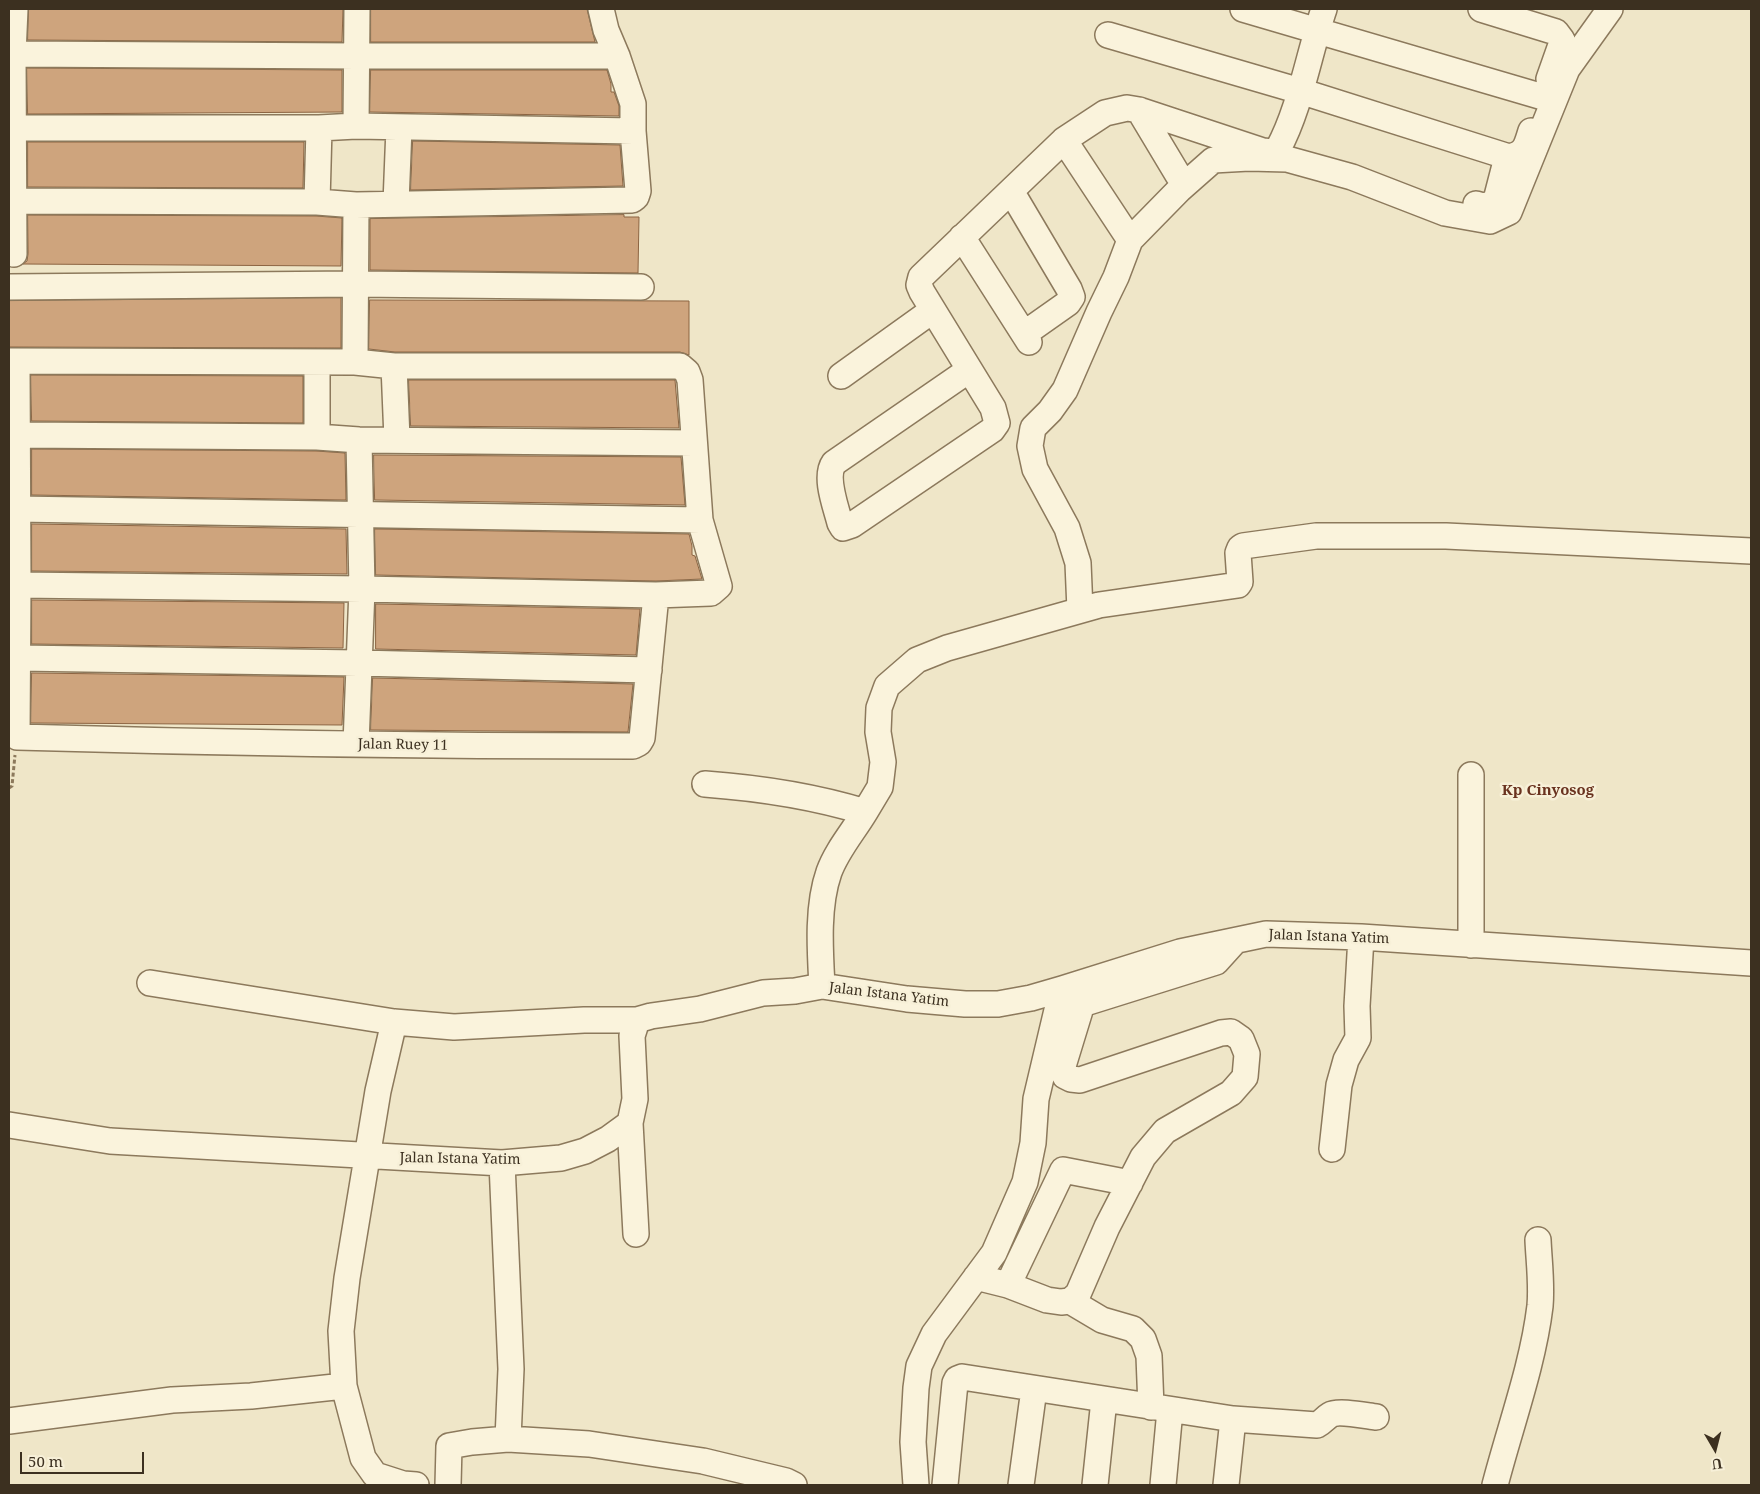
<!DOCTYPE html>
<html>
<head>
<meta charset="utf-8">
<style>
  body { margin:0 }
  #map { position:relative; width:1760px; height:1494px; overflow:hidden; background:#efe6c8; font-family:"Noto Serif",serif }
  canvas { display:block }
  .frame { position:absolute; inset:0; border:10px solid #3c3020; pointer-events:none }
  .north { position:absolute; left:1690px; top:1424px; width:50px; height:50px; -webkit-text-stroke:4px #f7f0d8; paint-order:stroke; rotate:172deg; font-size:14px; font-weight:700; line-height:20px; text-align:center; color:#3c3020 }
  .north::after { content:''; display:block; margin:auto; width:18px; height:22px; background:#3c3020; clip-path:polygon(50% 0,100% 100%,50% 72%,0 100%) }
  .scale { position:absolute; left:20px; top:1452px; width:124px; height:22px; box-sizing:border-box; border:2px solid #3c3020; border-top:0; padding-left:6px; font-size:15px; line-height:18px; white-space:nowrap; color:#3c3020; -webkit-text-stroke:4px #f7f0d8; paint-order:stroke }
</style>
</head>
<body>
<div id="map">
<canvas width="1760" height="1494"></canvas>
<div class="frame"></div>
<div class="north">U</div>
<div class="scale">50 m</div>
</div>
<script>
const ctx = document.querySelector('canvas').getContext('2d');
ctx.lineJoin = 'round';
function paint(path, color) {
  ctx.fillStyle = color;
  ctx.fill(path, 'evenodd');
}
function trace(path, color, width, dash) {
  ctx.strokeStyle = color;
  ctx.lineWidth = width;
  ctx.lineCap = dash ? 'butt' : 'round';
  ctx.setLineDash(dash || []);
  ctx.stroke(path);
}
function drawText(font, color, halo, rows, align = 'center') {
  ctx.font = font + ' "Noto Serif",serif';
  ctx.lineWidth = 5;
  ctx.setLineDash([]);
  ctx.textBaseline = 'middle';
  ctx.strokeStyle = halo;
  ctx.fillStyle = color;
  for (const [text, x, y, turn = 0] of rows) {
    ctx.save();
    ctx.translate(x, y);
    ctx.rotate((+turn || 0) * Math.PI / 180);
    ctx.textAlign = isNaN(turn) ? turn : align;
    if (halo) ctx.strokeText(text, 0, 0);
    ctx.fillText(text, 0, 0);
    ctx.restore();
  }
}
const building = new Path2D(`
  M29,9H343L342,42L28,40Z
  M371,9H587L595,42H371Z
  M27,68L342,70V112L28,114Z
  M371,70H607L611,84V92H614L619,106V116L370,112Z
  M413,141L620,145L623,186L411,190Z
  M28,142H304L303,188L28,187Z
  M28,215L316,216L342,218L341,266L23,264L27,261L28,254Z
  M624,215V217H639L638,273L370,270V219Z
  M341,298V348L9,347V301Z
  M370,300L689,301V355L680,352H395L369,349Z
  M31,375L303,376V423L32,421Z
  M409,380H675L679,428L411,426Z
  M32,449L316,451L345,453L346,500L32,495Z
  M374,455L681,457L685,505L375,500Z
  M32,524L346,529L347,574L32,571Z
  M375,529L689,534L692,546V555L695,556L702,579L656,581L376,575Z
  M32,600L344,603L343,648L32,644Z
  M376,604L640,609L636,655L376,649Z
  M32,673L344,677L342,725L31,723Z
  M373,678L633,684L628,732L371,730Z`);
const path = new Path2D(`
  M9,788L12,786L15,755`);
const minor = new Path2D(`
  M1243,9L1543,97
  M1481,9L1556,32L1562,40L1561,45L1549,79
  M1108,35L1300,91L1509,157
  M13,54L357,56H617
  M1139,110L1178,175
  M356,126L357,9
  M15,128H319L356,126L633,131
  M1064,140L1130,240L1116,277L1099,312L1065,390L1050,411L1033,428L1030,446L1035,469L1067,528L1078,563L1080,610
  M1011,191L1069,289L1072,297L1068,303L1024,334
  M14,201L317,202L356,205L632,200L636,197L638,191L633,131V104L617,56L606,30L601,9
  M317,202L319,128
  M396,203L399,128
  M1476,204L1483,206L1494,203L1496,200L1504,169L1509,157C1526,153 1526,146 1531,131
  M962,237L1029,342
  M1130,240L1179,190L1213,160L1249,158L1287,159L1352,177L1445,213L1490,221L1509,212L1567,69L1610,9
  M14,254L13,54L15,9
  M9,287L356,284L641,287
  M9,361L355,362L394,366H680L687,372L690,380L700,520L719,586L711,593L656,595L362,589L18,585
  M17,362L18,585L17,737C222,743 428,746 633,746L639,743L642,738L656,595
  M355,362L356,205
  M317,363V437
  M394,366L397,439
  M969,370L834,463C824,477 836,507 840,523L843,528L852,525L992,430L997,423L993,408L922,292L919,285L921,277L1064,140L1105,113L1127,108L1139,110L1263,151L1271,152L1278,149C1300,109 1309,53 1324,9
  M841,376L933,310
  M17,435L317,437L359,440L694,443
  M17,509L700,520
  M18,658L358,663L649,670
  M356,744L362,589L359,440
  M1471,775V945
  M705,784C759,788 813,796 865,812C853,832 837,850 829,872C817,906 820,950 822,986
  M865,812L880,787L883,762L878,732L879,708L887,686L917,660L947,648L1099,605L1238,585L1240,582L1238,553L1240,548L1243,546L1316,536H1446L1751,551
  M150,983L394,1022L454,1027L584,1020H637
  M1082,1004L1216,962L1235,941
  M394,1022L378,1091L347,1278L341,1331L344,1386L363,1458L375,1475L403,1484L416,1485
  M630,1123L636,1234
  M9,1125L110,1141L502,1163L561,1158L585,1151L608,1139L630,1123L635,1099L632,1036L637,1020L651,1016L700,1009L763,993L795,991L822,986L907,999L965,1004H998L1031,998L1062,989L1180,952L1266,934L1361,937L1751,963
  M1332,1149L1339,1085L1346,1060L1358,1038L1357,1006L1361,937
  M502,1163L511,1369L508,1439
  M976,1277L1008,1285L1047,1300L1061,1302L1070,1301L1078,1294L1107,1227L1143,1157L1165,1131L1231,1093L1245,1077L1247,1054L1241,1039L1231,1032L1221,1033L1080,1080L1071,1079L1065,1076L1063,1066L1089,981
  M1008,1285L1063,1170L1130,1183
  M1070,1301L1102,1320L1133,1329L1143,1339L1149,1356L1151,1407
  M1233,1419L1317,1425C1323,1422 1325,1418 1330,1415C1338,1410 1367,1416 1376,1417
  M9,1421L172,1400L251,1396L344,1386
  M448,1485L449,1446L472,1442L508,1439L589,1444L703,1461L786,1481L794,1485
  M916,1485L913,1442L916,1388L919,1366L934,1334L994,1253L1025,1182L1033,1143L1036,1099L1062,989
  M945,1485L955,1383L957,1379L962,1377L1233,1419L1226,1485
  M1021,1485L1034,1389
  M1095,1485L1104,1400
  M1163,1485L1170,1410
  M1495,1485C1510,1427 1533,1365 1540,1306C1542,1284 1539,1262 1538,1240`);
const streetNames = [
  ["Jalan Ruey 11",403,745,1],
  ["Jalan Istana Yatim",1329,937,2],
  ["Jalan Istana Yatim",889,995,7],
  ["Jalan Istana Yatim",460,1159,1]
];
const neighbourhoodNames = [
  ["Kp Cinyosog",1548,791]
];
paint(building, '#cea47d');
trace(building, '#8c6442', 1);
trace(minor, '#8c795c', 28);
trace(path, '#8c795c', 3, [4, 2.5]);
trace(minor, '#faf3dc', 25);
drawText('14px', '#3c3020', '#f7f0d8', streetNames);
drawText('bold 15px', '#6a331f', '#f7f0d8', neighbourhoodNames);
</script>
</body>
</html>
